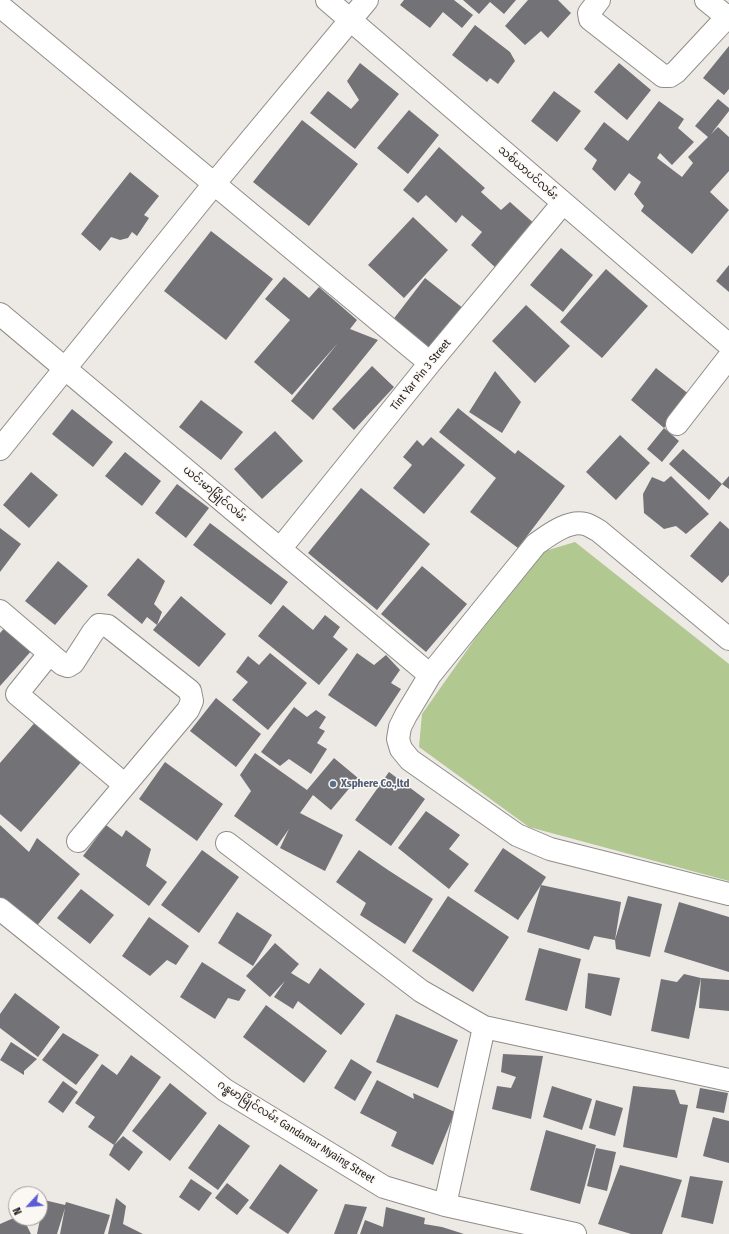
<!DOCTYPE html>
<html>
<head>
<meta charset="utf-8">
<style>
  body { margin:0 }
  #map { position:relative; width:729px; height:1234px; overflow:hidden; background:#ede9e5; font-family:"Fira Sans Condensed",sans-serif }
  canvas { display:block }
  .north { position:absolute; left:8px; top:1186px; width:40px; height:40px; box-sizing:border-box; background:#fbf7f3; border:1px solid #a39f9d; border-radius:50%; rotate:244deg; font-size:11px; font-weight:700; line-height:16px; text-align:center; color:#1e1c1b }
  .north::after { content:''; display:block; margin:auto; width:14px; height:18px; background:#5b5dd5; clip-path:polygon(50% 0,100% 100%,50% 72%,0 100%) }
</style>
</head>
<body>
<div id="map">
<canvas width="729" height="1234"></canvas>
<div class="north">N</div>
</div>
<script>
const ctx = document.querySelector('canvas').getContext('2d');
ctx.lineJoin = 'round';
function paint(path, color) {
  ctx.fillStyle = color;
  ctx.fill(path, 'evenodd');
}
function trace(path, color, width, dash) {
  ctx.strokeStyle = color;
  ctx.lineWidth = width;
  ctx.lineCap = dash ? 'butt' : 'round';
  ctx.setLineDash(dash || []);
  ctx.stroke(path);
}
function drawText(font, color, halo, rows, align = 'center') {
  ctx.font = font + ' "Fira Sans Condensed","Noto Sans Myanmar",sans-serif';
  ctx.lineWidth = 3;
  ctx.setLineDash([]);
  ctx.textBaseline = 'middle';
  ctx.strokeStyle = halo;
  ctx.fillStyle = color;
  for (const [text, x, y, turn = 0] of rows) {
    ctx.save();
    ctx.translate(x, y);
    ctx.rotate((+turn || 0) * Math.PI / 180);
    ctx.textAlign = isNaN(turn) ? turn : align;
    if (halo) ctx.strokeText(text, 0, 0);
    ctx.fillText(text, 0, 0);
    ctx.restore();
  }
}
const green = new Path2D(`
  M575,542L729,664V881L529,827L419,747L422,714L477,636L545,551Z`);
const building = new Path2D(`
  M404,0H454L473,15L462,28L443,12L430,28L400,5Z
  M463,0H516L504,14L490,2L479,14Z
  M528,0H558L571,13L548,38L541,31L525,45L505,26Z
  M475,25L510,52L515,61L498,84L490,78L487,82L452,55Z
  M729,46V89L724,95L703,78Z
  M360,63L399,94L355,149L310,113L328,91L351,109L359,100L347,81Z
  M619,63L651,90L627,120L594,92Z
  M554,91L581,111L557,142L531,121Z
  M718,99L729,108V111L711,134L718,127L729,137V171L710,192L729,210L692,254L641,211L644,206L634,194L641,182L629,173L615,191L592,169L597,160L584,149L604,122L628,141L659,101L684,119L678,128L694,142L672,165L660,153L657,158L682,177L693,163L688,157L708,137L695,126Z
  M409,110L439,135L408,174L377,148Z
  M302,120L358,164L309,226L253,182Z
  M439,147L485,188L481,192L501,210L510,202L537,226L497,269L471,245L482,232L462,215L456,223L426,195L418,203L403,190Z
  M130,172L159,196L144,215L149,218L137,236L132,232L128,238L120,240L111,237L100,251L81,234Z
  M413,217L448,250L404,298L368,265Z
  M211,231L273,279L226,340L164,291Z
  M561,248L593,275L563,312L530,285Z
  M729,265V292L716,281Z
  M606,269L648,306L602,358L560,322Z
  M284,277L309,298L319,287L357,320L350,329L378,340L313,420L291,401L338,343L292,395L254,362L290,320L265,299Z
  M425,278L464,309L432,351L392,321Z
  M526,305L570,346L535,383L492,341Z
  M372,366L394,387L354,430L332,409Z
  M656,368L690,395L664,428L631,400Z
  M495,371L521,402L502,433L469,412Z
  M201,400L243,432L221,460L179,427Z
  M458,408L515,454L518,450L565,486L518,548L470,512L496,478L439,432Z
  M72,409L113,442L93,467L52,434Z
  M664,428L679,441L662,462L647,449Z
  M275,431L303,461L262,499L234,469Z
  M620,435L650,463L616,500L586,472Z
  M431,437L465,465L424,514L393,488L412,465L403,457L417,440L423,446Z
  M683,449L722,484L709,500L669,464Z
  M125,452L161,481L142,506L105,476Z
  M31,472L58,495L29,528L3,505Z
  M671,476L709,514L686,534L676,526L664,529L644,513L643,494L652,477L664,482Z
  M729,476V489L722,484Z
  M177,484L209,508L186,538L155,513Z
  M361,488L430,544L377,610L308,553Z
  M720,521L729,529V575L722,583L690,556Z
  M210,523L288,582L271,605L193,545Z
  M0,528L21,544L0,572Z
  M138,558L165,581L154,604L162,612L157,625L181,596L226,634L199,667L153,630L157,625L147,617L142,624L107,595Z
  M58,561L88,586L55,625L25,601Z
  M422,566L467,604L426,652L381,614Z
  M283,605L313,630L325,615L340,627L333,637L348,649L319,685L258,636Z
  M7,625L33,649L0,686V633Z
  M270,653L307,683L268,730L232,700L248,682L236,672L248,656L259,665Z
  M357,653L374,665L386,655L400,670L391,683L401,689L376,727L328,695Z
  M216,698L261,734L236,767L190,731Z
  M294,707L307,717L316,710L326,717L319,728L325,731L317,743L327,749L311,774L289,759L280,766L261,752Z
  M37,720L83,760L21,832L0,814V763Z
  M255,753L307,790L334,758L358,778L331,810L313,795L300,813L343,835L325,871L280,848L289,829L277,846L234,816L251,791L240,775Z
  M165,762L223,804L197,841L139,799Z
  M389,772L425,799L391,846L355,820Z
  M426,811L460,835L449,849L469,864L449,889L398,848Z
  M0,825L29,852L37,838L80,874L35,928L0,900Z
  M106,825L122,837L126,830L151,849L146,866L167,882L149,906L83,856Z
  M503,848L546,877L541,885L621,902L615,940L628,896L662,904L650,957L616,949L615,940L594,936L589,950L527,932L541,885L518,920L474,891Z
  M202,850L239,877L199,933L161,905Z
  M359,850L388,870L433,899L405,944L360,915L366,903L336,882Z
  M81,889L114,915L90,944L57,918Z
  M448,896L509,937L473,992L412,951Z
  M679,902L729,917V972L664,952Z
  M237,912L272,935L253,966L218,943Z
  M149,917L189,946L176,965L167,960L150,976L122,956Z
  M275,943L299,964L291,973L309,984L320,968L365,1004L341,1035L298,1001L293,1009L274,997L285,981L270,997L246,976Z
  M539,948L581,959L567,1011L525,1000Z
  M202,962L246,990L239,1001L228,998L215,1019L180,997Z
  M588,973L620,978L611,1016L585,1008Z
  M684,974L701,978L689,1039L651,1031L661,979L677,982Z
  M701,978L729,980V1011L699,1008Z
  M15,993L60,1027L38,1057L0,1028V1014Z
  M266,1005L327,1051L304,1083L243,1037Z
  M396,1014L458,1040L438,1088L376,1062Z
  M63,1033L99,1055L76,1085L42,1060Z
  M11,1042L37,1059L24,1071V1075L0,1060Z
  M503,1054L543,1056L531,1119L492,1109L497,1086L511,1088L516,1077L501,1072Z
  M131,1055L161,1077L114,1145L88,1127L95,1117L75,1103L102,1064L117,1075Z
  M351,1059L372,1072L355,1101L334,1088Z
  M377,1080L414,1099L413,1093L455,1112L433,1165L391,1146L397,1132L360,1113Z
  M63,1081L78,1092L63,1113L48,1102Z
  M170,1083L207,1113L170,1161L132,1131Z
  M552,1086L592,1099L582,1130L543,1117Z
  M633,1086L675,1090L680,1104L688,1105L677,1158L623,1147Z
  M700,1088L728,1093L724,1113L696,1108Z
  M596,1100L623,1108L615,1136L589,1128Z
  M713,1117L729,1121V1163L703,1156Z
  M219,1124L250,1146L218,1190L188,1168Z
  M546,1130L596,1145L580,1204L530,1190Z
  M123,1136L143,1152L129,1171L109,1155L114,1145Z
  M596,1148L616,1152L607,1191L587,1186Z
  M280,1164L318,1190L288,1234L249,1208Z
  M620,1165L682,1180L662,1234H631L598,1224Z
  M690,1176L723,1181L713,1224L681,1217Z
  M191,1179L212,1193L199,1211L179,1197Z
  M227,1183L249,1200L237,1215L215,1198Z
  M116,1198L126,1206L123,1224L143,1234H108Z
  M44,1200L65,1205L66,1202L110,1215L104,1234H60L65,1208L57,1234H37Z
  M345,1204L367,1207L357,1234H334Z
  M386,1207L425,1218L424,1224L442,1227L464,1234H360L365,1220L383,1227Z
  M16,1217V1218H23L31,1234H0V1224Z`);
const minor = new Path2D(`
  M327,0L729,345
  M599,0L589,13L590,19L663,76H670L676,72L729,15
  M706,0L727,17
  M0,6L430,363
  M0,314L430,675
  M677,424L729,357
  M0,449L214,184L367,0
  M280,549L430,363L563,203
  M0,611L62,664L68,666L73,663L93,632L99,625L108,626L190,691L192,701L188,710L78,841
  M729,639L599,531C594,528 589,525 585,524C568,520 549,535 536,544L430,675L406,715L400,727L398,739L401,749L410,760L517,835L550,849L729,894
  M49,654L17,694L125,785
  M227,843L421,991L484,1027L729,1080
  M0,909L225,1090L384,1187L445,1205L575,1234
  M445,1205L484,1027`);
const markers = [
  [333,784,4,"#5c6f8a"]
];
const streetNames = [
  ["သစ်ယာပင်လမ်း",528,173,41],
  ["Tint Yar Pin 3 Street",421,375,-51],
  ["ယင်းမာမြိုင်လမ်း",215,494,40],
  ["ဂန္ဓမာမြိုင်လမ်း Gandamar Myaing Street",296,1132,32]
];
const serviceNames = [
  ["Xsphere Co.,ltd",341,784]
];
paint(green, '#b1c890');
paint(building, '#737277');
trace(minor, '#908c88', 24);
trace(minor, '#fff', 22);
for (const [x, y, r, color] of markers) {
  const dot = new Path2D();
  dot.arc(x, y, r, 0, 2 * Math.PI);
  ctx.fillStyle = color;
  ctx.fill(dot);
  trace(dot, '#fbf7f3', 1.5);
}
drawText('11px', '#1e1c1b', '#fbf7f3', streetNames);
drawText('bold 11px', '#4e5e75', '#fbf7f3', serviceNames, 'left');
</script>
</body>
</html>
